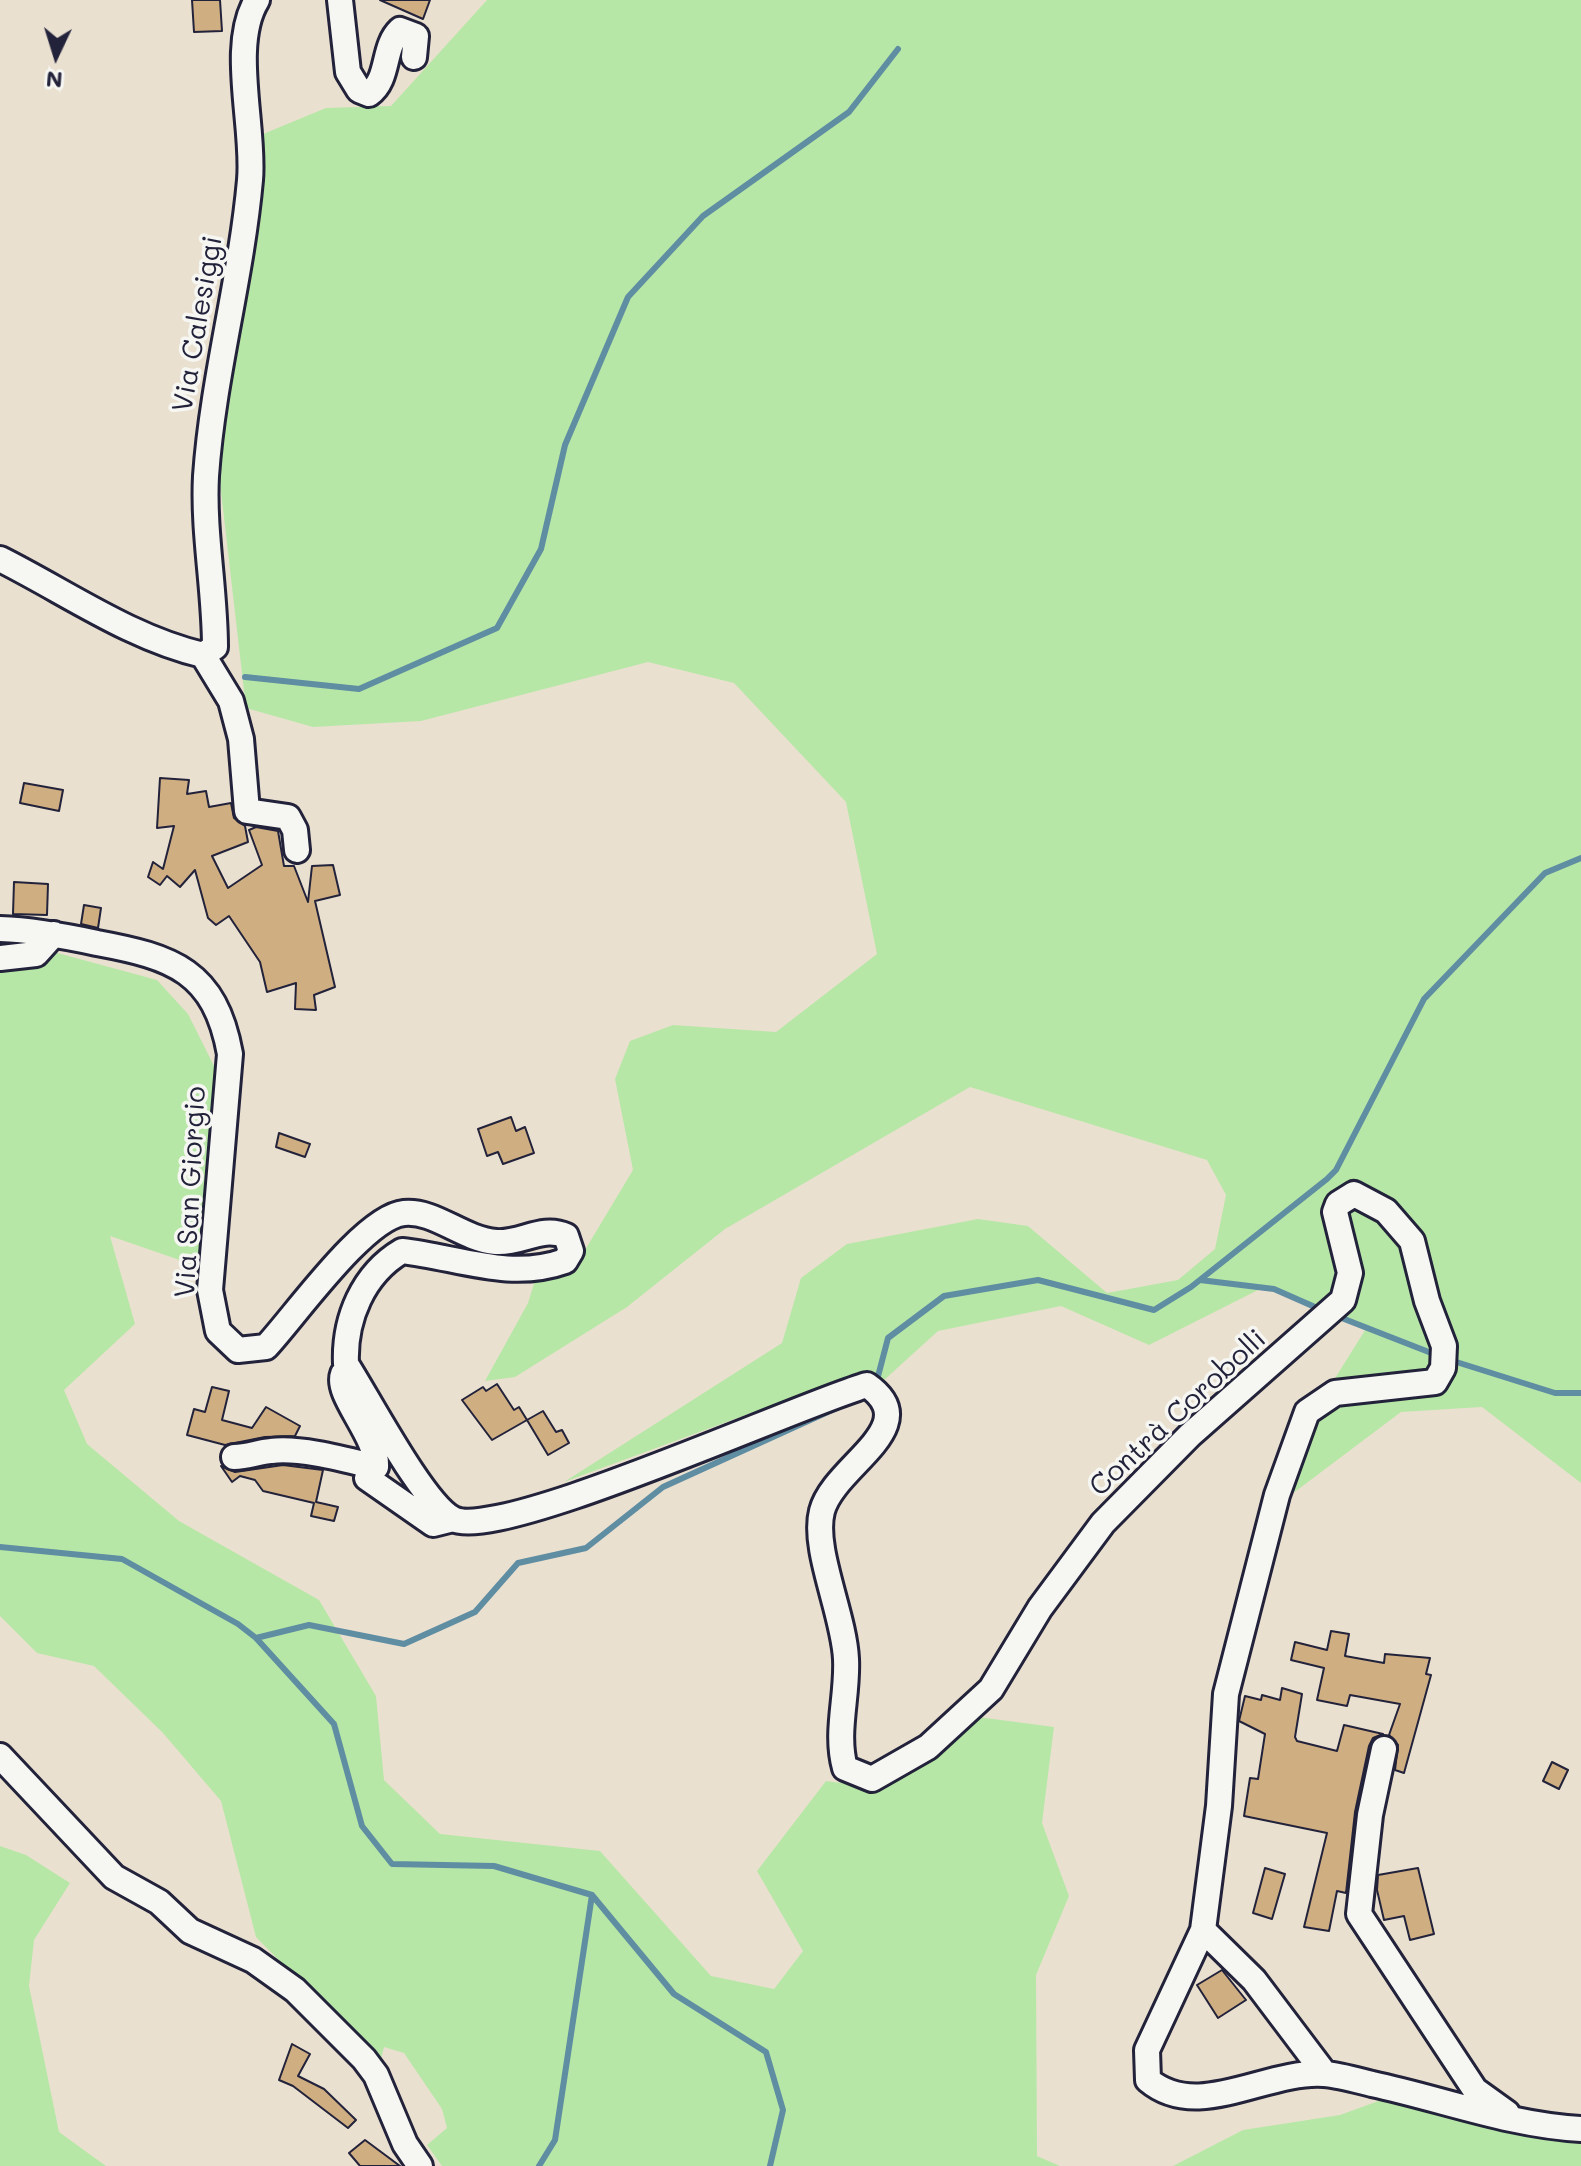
<!DOCTYPE html>
<html>
<head>
<meta charset="utf-8">
<style>
  body { margin:0 }
  #map { position:relative; width:1581px; height:2166px; overflow:hidden; background:#eae0d0; font-family:Mali,sans-serif }
  canvas { display:block }
  .north { position:absolute; left:16px; top:16px; width:80px; height:80px; -webkit-text-stroke:6px #f6f6f2; paint-order:stroke; rotate:184deg; font-size:22px; font-weight:700; line-height:32px; text-align:center; color:#22223b }
  .north::after { content:''; display:block; margin:auto; width:28px; height:36px; background:#22223b; clip-path:polygon(50% 0,100% 100%,50% 72%,0 100%) }
</style>
</head>
<body>
<div id="map">
<canvas width="1581" height="2166"></canvas>
<div class="north">N</div>
</div>
<script>
const ctx = document.querySelector('canvas').getContext('2d');
ctx.lineJoin = 'round';
function paint(path, color) {
  ctx.fillStyle = color;
  ctx.fill(path, 'evenodd');
}
function trace(path, color, width, dash) {
  ctx.strokeStyle = color;
  ctx.lineWidth = width;
  ctx.lineCap = dash ? 'butt' : 'round';
  ctx.setLineDash(dash || []);
  ctx.stroke(path);
}
function drawText(font, color, halo, rows, align = 'center') {
  ctx.font = font + ' Mali,sans-serif';
  ctx.lineWidth = 7;
  ctx.setLineDash([]);
  ctx.textBaseline = 'middle';
  ctx.strokeStyle = halo;
  ctx.fillStyle = color;
  for (const [text, x, y, turn = 0] of rows) {
    ctx.save();
    ctx.translate(x, y);
    ctx.rotate((+turn || 0) * Math.PI / 180);
    ctx.textAlign = isNaN(turn) ? turn : align;
    if (halo) ctx.strokeText(text, 0, 0);
    ctx.fillText(text, 0, 0);
    ctx.restore();
  }
}
const green = new Path2D(`
  M487,0H1581V1483L1482,1407L1401,1412L1284,1500L1307,1423L1367,1327L1264,1287L1149,1345L1061,1306L938,1331L883,1381L862,1372L564,1482L782,1343L801,1278L847,1244L978,1219L1028,1226L1107,1293L1178,1280L1215,1249L1226,1195L1207,1160L970,1087L725,1229L627,1307L515,1377L485,1381L528,1303L536,1277L585,1250L633,1170L615,1079L630,1041L673,1025L776,1032L877,954L846,802L734,683L648,662L421,721L313,727L246,708L216,448L263,134L326,108L391,106Z
  M39,948L157,980L188,1014L214,1066L216,1130L200,1267L110,1236L135,1324L64,1390L87,1444L179,1521L319,1600L376,1696L384,1780L440,1834L600,1851L711,1976L774,1989L803,1951L757,1871L826,1781L871,1787L978,1717L1054,1727L1042,1823L1069,1896L1036,1975L1037,2156L1060,2166H442L427,2145L447,2128L442,2109L404,2053L384,2047L380,2063L256,1937L221,1801L163,1733L94,1666L37,1653L0,1616V955Z
  M0,1846L26,1855L70,1883L34,1940L29,1986L59,2132L106,2166H0Z
  M1384,2099L1515,2133L1581,2141V2166H1173L1243,2130L1340,2115Z`);
const stream = new Path2D(`
  M245,677L359,689L497,628L541,549L565,445L628,297L703,216L849,112L898,49
  M1200,1280L1274,1289L1324,1311
  M1334,1315L1439,1356
  M1450,1360L1555,1393H1581
  M876,1384L888,1338L944,1296L1038,1280L1154,1310L1191,1287L1327,1179L1336,1170L1424,999L1545,873L1581,858
  M0,1547L122,1559L238,1624L256,1638L334,1724L362,1826L392,1864L494,1866L592,1895L674,1994L766,2052L783,2110L770,2166
  M256,1638L309,1625L404,1644L475,1612L518,1563L586,1548L663,1487L841,1406
  M539,2166L555,2140L592,1895`);
const building = new Path2D(`
  M192,0H220L222,31L194,32Z
  M380,0H430L423,19Z
  M160,778L189,780L187,794L206,791L209,807L231,803L234,818L245,826L248,842L212,856L228,888L262,865L249,830L256,827L278,831L284,866H294L308,902L312,866L333,865L340,895L315,901L335,987L314,995L316,1010L295,1009L296,983L267,992L260,962L229,916L216,925L208,918L195,870L180,887L167,876L160,885L148,877L153,862L163,869L174,826L157,828Z
  M24,783L63,790L59,811L20,803Z
  M14,882L48,884L47,915L13,914Z
  M84,905L101,908L98,928L81,924Z
  M511,1117L516,1131L525,1127L534,1153L503,1164L498,1152L487,1156L478,1129Z
  M279,1133L310,1144L305,1157L276,1147Z
  M497,1384L514,1410L519,1407L527,1420L543,1411L556,1432L562,1430L569,1443L548,1455L527,1420L492,1440L462,1400L483,1387L486,1391Z
  M212,1387L229,1391L222,1420L252,1428L266,1407L300,1426L295,1436L265,1437L225,1445L187,1435L194,1409L205,1412Z
  M283,1465L323,1470L316,1502L338,1507L334,1521L311,1516L314,1503L263,1491L255,1480L240,1476L232,1482L221,1466L235,1472Z
  M1331,1631L1349,1634L1345,1656L1384,1663L1385,1654L1430,1658L1426,1674L1431,1675L1404,1773L1395,1770L1398,1745L1389,1735L1400,1704L1350,1695L1347,1706L1317,1700L1324,1668L1291,1660L1295,1642L1327,1650Z
  M1282,1688L1302,1694L1295,1737L1297,1741L1337,1751L1344,1725L1383,1734L1373,1738L1369,1746L1355,1812L1346,1893L1337,1891L1329,1931L1304,1927L1327,1833L1244,1816L1250,1778L1258,1779L1265,1734L1239,1721L1245,1696L1261,1700L1262,1695L1280,1700Z
  M1552,1762L1568,1770L1559,1789L1543,1781Z
  M1265,1868L1285,1874L1272,1919L1253,1913Z
  M1418,1868L1434,1934L1410,1940L1404,1916L1384,1920L1377,1890L1378,1875Z
  M1222,1970L1246,2000L1218,2018L1197,1985Z
  M292,2044L310,2054L298,2076L324,2089L356,2120L348,2128L293,2086L279,2080Z
  M365,2140L400,2166H360L349,2153Z`);
const minor = new Path2D(`
  M340,0L348,72L359,90L369,94C390,79 382,47 400,30L416,36L414,57
  M0,559C66,592 130,638 203,655L215,647C215,590 203,532 206,476C213,376 241,280 250,180C255,127 229,45 257,0
  M203,655L231,701L241,739L247,811L288,817L295,830L297,850
  M0,929C33,930 65,936 97,943C173,957 215,971 230,1054L210,1290L218,1331L238,1350L266,1347C295,1316 364,1217 404,1213C435,1210 462,1239 496,1242C521,1244 542,1225 566,1236L571,1251L565,1261C509,1281 457,1257 402,1251C363,1274 344,1319 346,1364C367,1396 423,1504 453,1519C500,1542 800,1404 867,1385C927,1427 834,1465 822,1511C812,1549 844,1614 846,1659C848,1696 835,1732 845,1768L872,1779L928,1747L991,1689L1040,1608L1103,1523L1190,1435L1343,1300L1350,1273L1335,1212L1338,1204L1354,1194L1386,1211L1412,1241L1427,1301L1444,1346L1443,1368L1435,1382L1335,1393L1307,1412L1277,1495L1226,1694L1219,1806L1203,1930L1147,2050L1148,2080C1198,2122 1265,2070 1324,2074C1339,2075 1356,2080 1372,2084C1442,2099 1509,2125 1581,2129
  M0,958L36,954L54,934
  M234,1457C248,1457 258,1452 271,1451C300,1447 347,1460 376,1467C378,1436 335,1395 343,1374
  M367,1478L433,1524L453,1519
  M1384,1749L1370,1815L1359,1914L1475,2090L1507,2113
  M0,1756L114,1877L159,1902L190,1931L253,1960L295,1990L364,2059L376,2075L405,2144L420,2166
  M1203,1930L1254,1980L1325,2074`);
const streetNames = [
  ["Via Calesiggi",198,324,-80],
  ["Via San Giorgio",191,1192,-87],
  ["Contrà Corobolli",1178,1413,-43]
];
paint(green, '#b7e7a6');
trace(stream, '#5f8da2', 6);
paint(building, '#cfae82');
trace(building, '#22223b', 2);
trace(minor, '#22223b', 30);
trace(minor, '#f6f6f2', 24);
drawText('28px', '#22223b', '#f6f6f2', streetNames);
</script>
</body>
</html>
